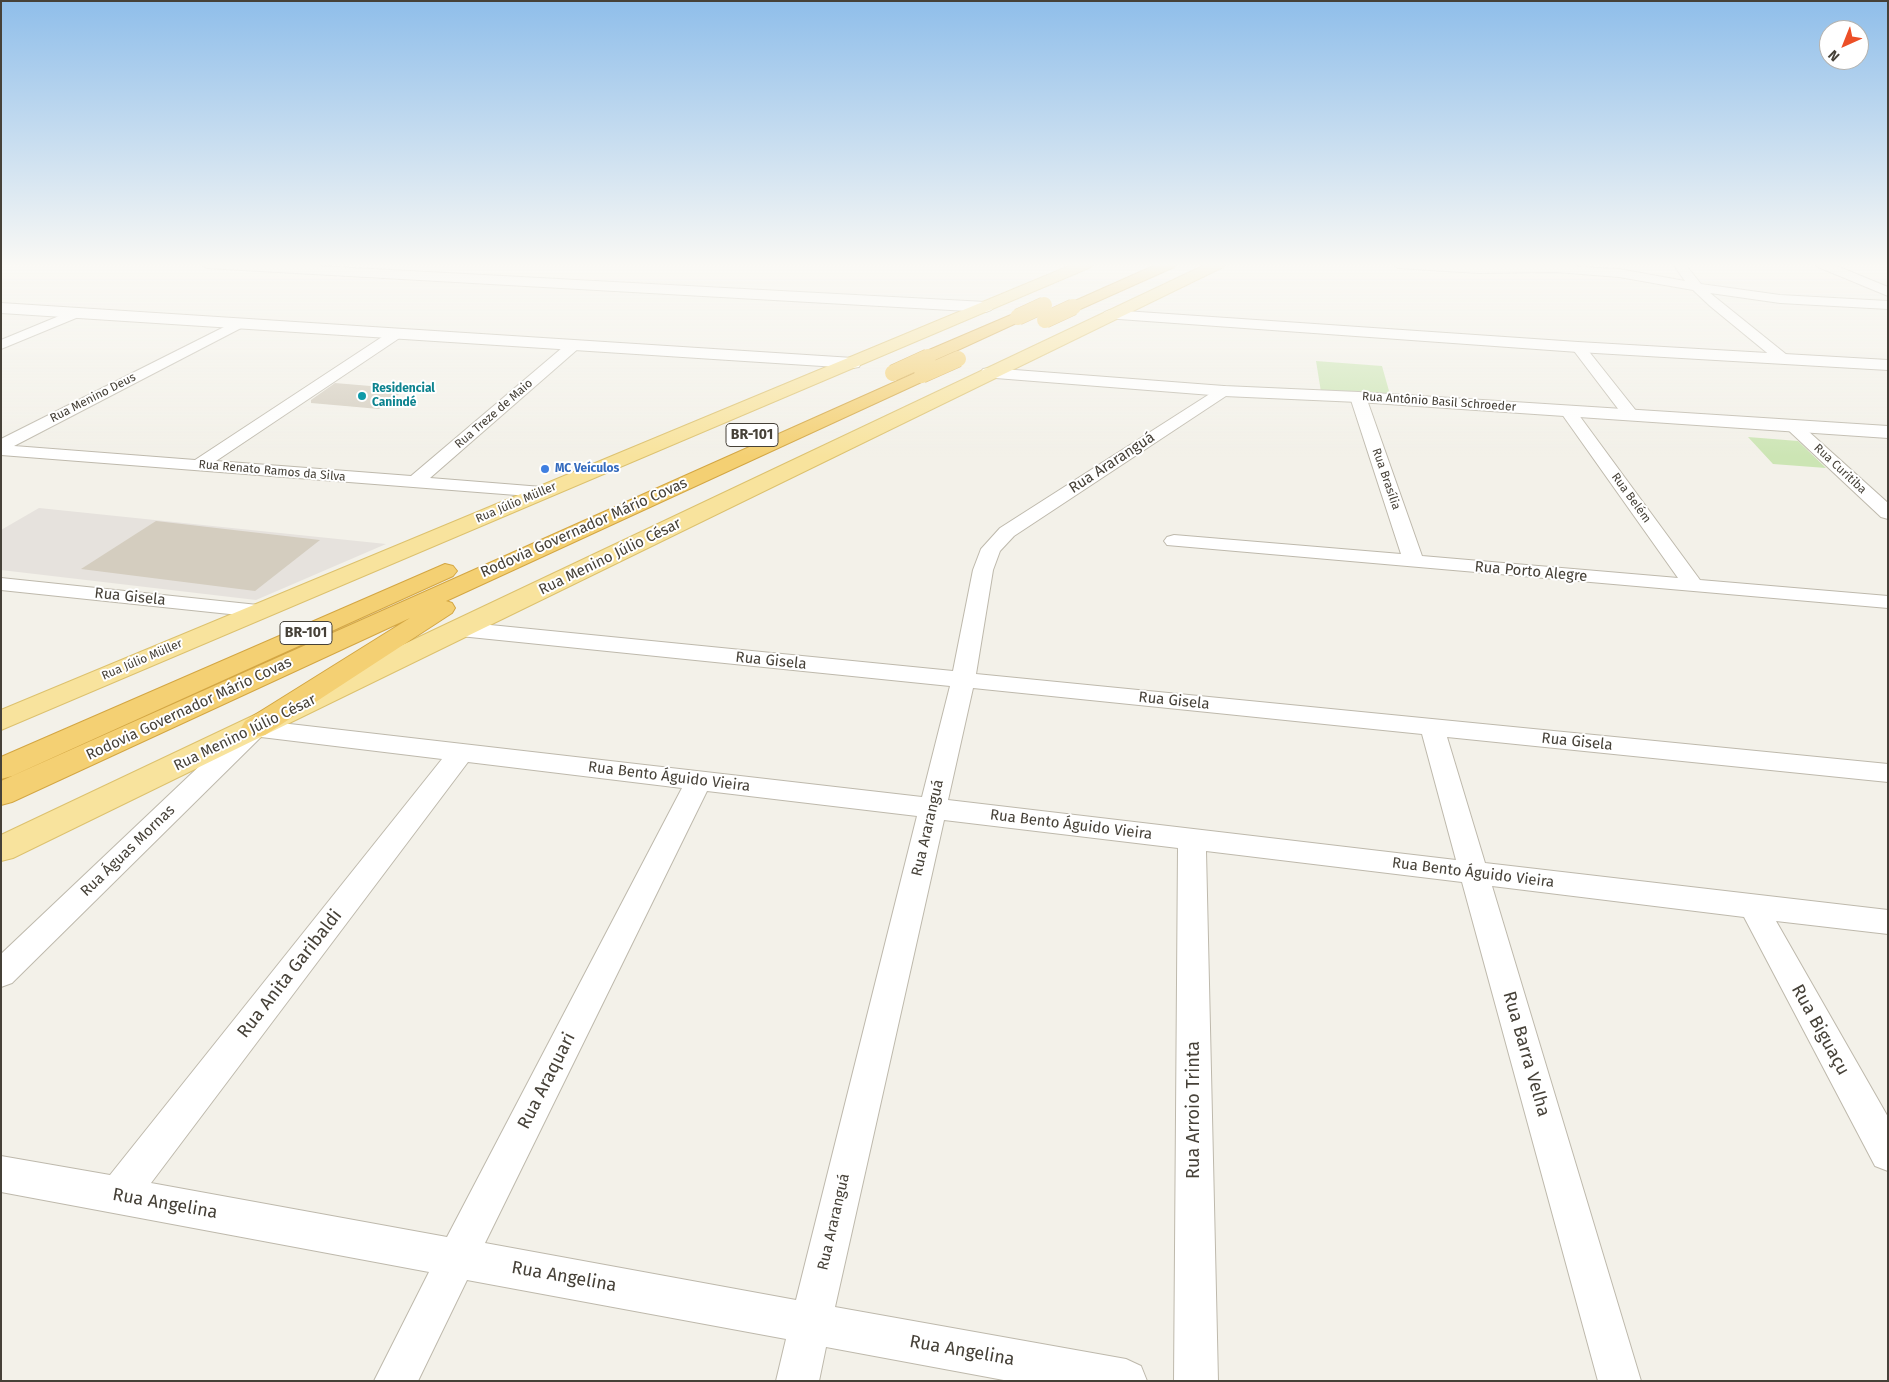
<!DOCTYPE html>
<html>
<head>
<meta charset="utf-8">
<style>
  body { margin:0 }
  #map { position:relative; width:1889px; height:1382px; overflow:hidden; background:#f3f1e9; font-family:"Fira Sans",sans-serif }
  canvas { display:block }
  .frame { position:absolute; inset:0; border:2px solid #464138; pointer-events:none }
  .north { position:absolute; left:1819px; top:20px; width:50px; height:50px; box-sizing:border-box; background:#fff; border:1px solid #b5b3af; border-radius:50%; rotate:224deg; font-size:14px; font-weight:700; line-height:20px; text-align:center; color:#464138 }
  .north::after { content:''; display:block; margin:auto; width:18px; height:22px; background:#ec4f27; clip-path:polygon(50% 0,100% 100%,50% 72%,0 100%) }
</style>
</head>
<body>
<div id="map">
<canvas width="1889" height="1382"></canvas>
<div class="frame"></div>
<div class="north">N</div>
</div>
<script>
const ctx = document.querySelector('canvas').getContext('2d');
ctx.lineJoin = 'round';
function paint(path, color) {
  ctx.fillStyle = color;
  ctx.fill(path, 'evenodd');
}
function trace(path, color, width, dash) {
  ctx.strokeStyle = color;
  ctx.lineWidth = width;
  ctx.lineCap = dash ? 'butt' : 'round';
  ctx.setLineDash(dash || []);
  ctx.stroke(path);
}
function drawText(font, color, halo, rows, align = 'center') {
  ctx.font = font + ' "Fira Sans",sans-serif';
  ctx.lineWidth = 4;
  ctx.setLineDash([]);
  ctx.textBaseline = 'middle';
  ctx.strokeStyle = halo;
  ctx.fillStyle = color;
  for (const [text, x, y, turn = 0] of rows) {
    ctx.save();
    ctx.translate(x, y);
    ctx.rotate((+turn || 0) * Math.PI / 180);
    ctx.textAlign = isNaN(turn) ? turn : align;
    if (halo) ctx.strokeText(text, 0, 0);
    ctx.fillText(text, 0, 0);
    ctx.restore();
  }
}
const industrial = new Path2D(`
  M39,508L386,544L256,600L1,570V530Z`);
const green = new Path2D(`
  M1316,361L1382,366L1391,398L1321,392Z
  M1748,437L1798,441L1826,468L1773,464Z`);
const building = new Path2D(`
  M335,383L406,389L379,409L311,403V400Z
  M156,521L320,540L255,591L81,569Z`);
const service = new Path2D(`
  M1579,264H1585L1587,267L1582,268Z`);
const minor = new Path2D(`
  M1392,264H1573L1578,267L1619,269L1685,281L1673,264H1685L1701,284L1780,295L1888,301V309L1780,303L1710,293L1787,355L1789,358L1787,361H1777L1710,306L1693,290L1619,277L1556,272L1478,273L1398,268Z
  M1816,264H1832L1888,287V296L1818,267Z
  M76,309L83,313L81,316L1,349V340Z
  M238,320L243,321L245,324L243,327L14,446L195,460L391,331L396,330L403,334L401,337L216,461L411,476L569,342H579L581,345L579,348L430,478L542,487L548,488L551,492L548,496L542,497L1,455V439Z
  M1578,343L1583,344L1637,412L1639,415L1637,418H1625L1571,347L1573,344Z
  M1224,386L1229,388L1232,391L1229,394L1014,536L1000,551L993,570L976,674L1888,764V782L1447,737L1485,863L1888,910V934L1776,921L1888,1117V1171L1875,1166L1744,917L1492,886L1641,1381H1598L1462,882L1206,851L1218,1381H1174L1178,848L944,820L835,1307L1126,1359L1141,1366L1147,1381H1009L826,1347L819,1381H776L786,1339L467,1280L418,1381H374L429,1272L1,1192V1156L110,1175L442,759L261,737L12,983L1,987V954L246,722L255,720L922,797L950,686L460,636L452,634L449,629L452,624L460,622L953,671L973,570L981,549L1000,528L1219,388ZM973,688L1422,734L1456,860L948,800ZM468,762L682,788L447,1237L151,1183ZM707,791L917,816L796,1300L485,1243Z
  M1358,392L1363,394L1366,397L1422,556L1678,578L1559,410L1561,407H1573L1700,580L1888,596V608L1167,545L1164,541L1167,537L1174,535L1401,554L1350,397L1353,394Z
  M1792,420L1798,422L1888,503V519L1881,517L1786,428L1784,425L1786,422Z
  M1,578L258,605L266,606L269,611L266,616L258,617L1,590Z`);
const tertiary = new Path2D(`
  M200,264H279L986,302L991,304L994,307L991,310L986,312L207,268Z
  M1,303L853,358L859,359L861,363L859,367L853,368L1,313Z
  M1110,310L1578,342L1888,360V370L1578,352L1105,318L1102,315L1105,312Z
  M989,368L1224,386L1358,392L1888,426V438L1358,402L1224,396L983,377L980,373L983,369Z`);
const primary = new Path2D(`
  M1074,264H1093L1091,267L1,730V710Z
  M1207,264H1225L1223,267L13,858L1,861V835Z`);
const motorway = new Path2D(`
  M1158,264H1176L1174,267L1078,310H1068L1065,307L1068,304Z
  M1018,312L1023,314L1026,317L1023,320L934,361H922L920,357L922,353Z
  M922,370L928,371L931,375L928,379L446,601L452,603L455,608L452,613L265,735L255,737L245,735L241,728L245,721L410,618L12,802L1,805V781Z
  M445,564L453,566L457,571L453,576L12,776L1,779V757Z`);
const motorwayBridge = new Path2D(`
  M1018,317L1044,305
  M1045,320L1073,307
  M893,373L928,357
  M922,375L958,359`);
const markers = [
  [362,396,5,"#0f9aa8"],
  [545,469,5,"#3f7fe0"]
];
const farCulturenames = [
  ["Residencial",372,389],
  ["Canindé",372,403]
];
const farStreetnames = [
  ["Rua Menino Deus",93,398,-27],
  ["Rua Antônio Basil Schroeder",1439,402,4],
  ["Rua Treze de Maio",494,414,-41],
  ["Rua Curitiba",1840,469,43],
  ["Rua Renato Ramos da Silva",272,471,5],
  ["Rua Brasília",1386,479,71],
  ["Rua Belém",1631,498,54],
  ["Rua Júlio Müller",516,503,-23],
  ["Rua Júlio Müller",142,660,-23]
];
const farShopnames = [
  ["MC Veículos",555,469]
];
const shields = [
  [752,435,52],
  [306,633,52]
];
const shieldNames = [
  ["BR-101",752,435],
  ["BR-101",306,633]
];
const streetNames = [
  ["Rua Araranguá",1112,463,-33],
  ["Rodovia Governador Mário Covas",584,528,-24],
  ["Rua Menino Júlio César",610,557,-26],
  ["Rua Porto Alegre",1531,572,5],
  ["Rua Gisela",130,597,6],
  ["Rua Gisela",771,661,6],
  ["Rua Gisela",1174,701,6],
  ["Rodovia Governador Mário Covas",189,709,-25],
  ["Rua Menino Júlio César",245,733,-26],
  ["Rua Gisela",1577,742,6],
  ["Rua Bento Águido Vieira",669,777,7],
  ["Rua Bento Águido Vieira",1071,825,7],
  ["Rua Araranguá",928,828,-77],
  ["Rua Águas Mornas",128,851,-44],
  ["Rua Bento Águido Vieira",1473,873,7],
  ["Rua Araranguá",834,1222,-77]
];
const nearStreetnames = [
  ["Rua Anita Garibaldi",290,974,-52],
  ["Rua Biguaçu",1820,1030,61],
  ["Rua Barra Velha",1526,1054,74],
  ["Rua Araquari",547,1081,-63],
  ["Rua Arroio Trinta",1194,1110,-90],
  ["Rua Angelina",165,1204,10],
  ["Rua Angelina",564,1277,10],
  ["Rua Angelina",962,1351,10]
];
paint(industrial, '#e6e2dd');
paint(green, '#cce5b4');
paint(building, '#d4cdbf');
trace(service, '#beb9ac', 3);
trace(minor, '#beb9ac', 2);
trace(tertiary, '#beb9ac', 2);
trace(primary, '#dcc16e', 2);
trace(motorway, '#d3a643', 2);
paint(service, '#fff');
paint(minor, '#fff');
paint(tertiary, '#fff');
paint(primary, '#f8e39d');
paint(motorway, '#f4d073');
trace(motorwayBridge, '#d3a643', 17, []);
trace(motorwayBridge, '#f4d073', 16);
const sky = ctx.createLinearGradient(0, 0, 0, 457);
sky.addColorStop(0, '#8fbeea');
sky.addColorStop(0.58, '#faf9f5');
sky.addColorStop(1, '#faf9f500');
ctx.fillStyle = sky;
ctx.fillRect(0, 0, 1889, 457);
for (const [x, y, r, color] of markers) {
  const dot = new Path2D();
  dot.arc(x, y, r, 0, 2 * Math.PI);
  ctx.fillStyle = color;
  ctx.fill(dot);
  trace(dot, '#fff', 2);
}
drawText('bold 12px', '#0d838f', '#fff', farCulturenames, 'left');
drawText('12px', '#464138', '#fff', farStreetnames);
drawText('bold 12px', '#366cbe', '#fff', farShopnames, 'left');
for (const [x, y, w] of shields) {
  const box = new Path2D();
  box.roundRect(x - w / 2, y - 11.5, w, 23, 4);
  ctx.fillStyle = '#fff';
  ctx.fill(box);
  trace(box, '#464138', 1);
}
drawText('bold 14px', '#464138', null, shieldNames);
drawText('15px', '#464138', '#fff', streetNames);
drawText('18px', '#464138', '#fff', nearStreetnames);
</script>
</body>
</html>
